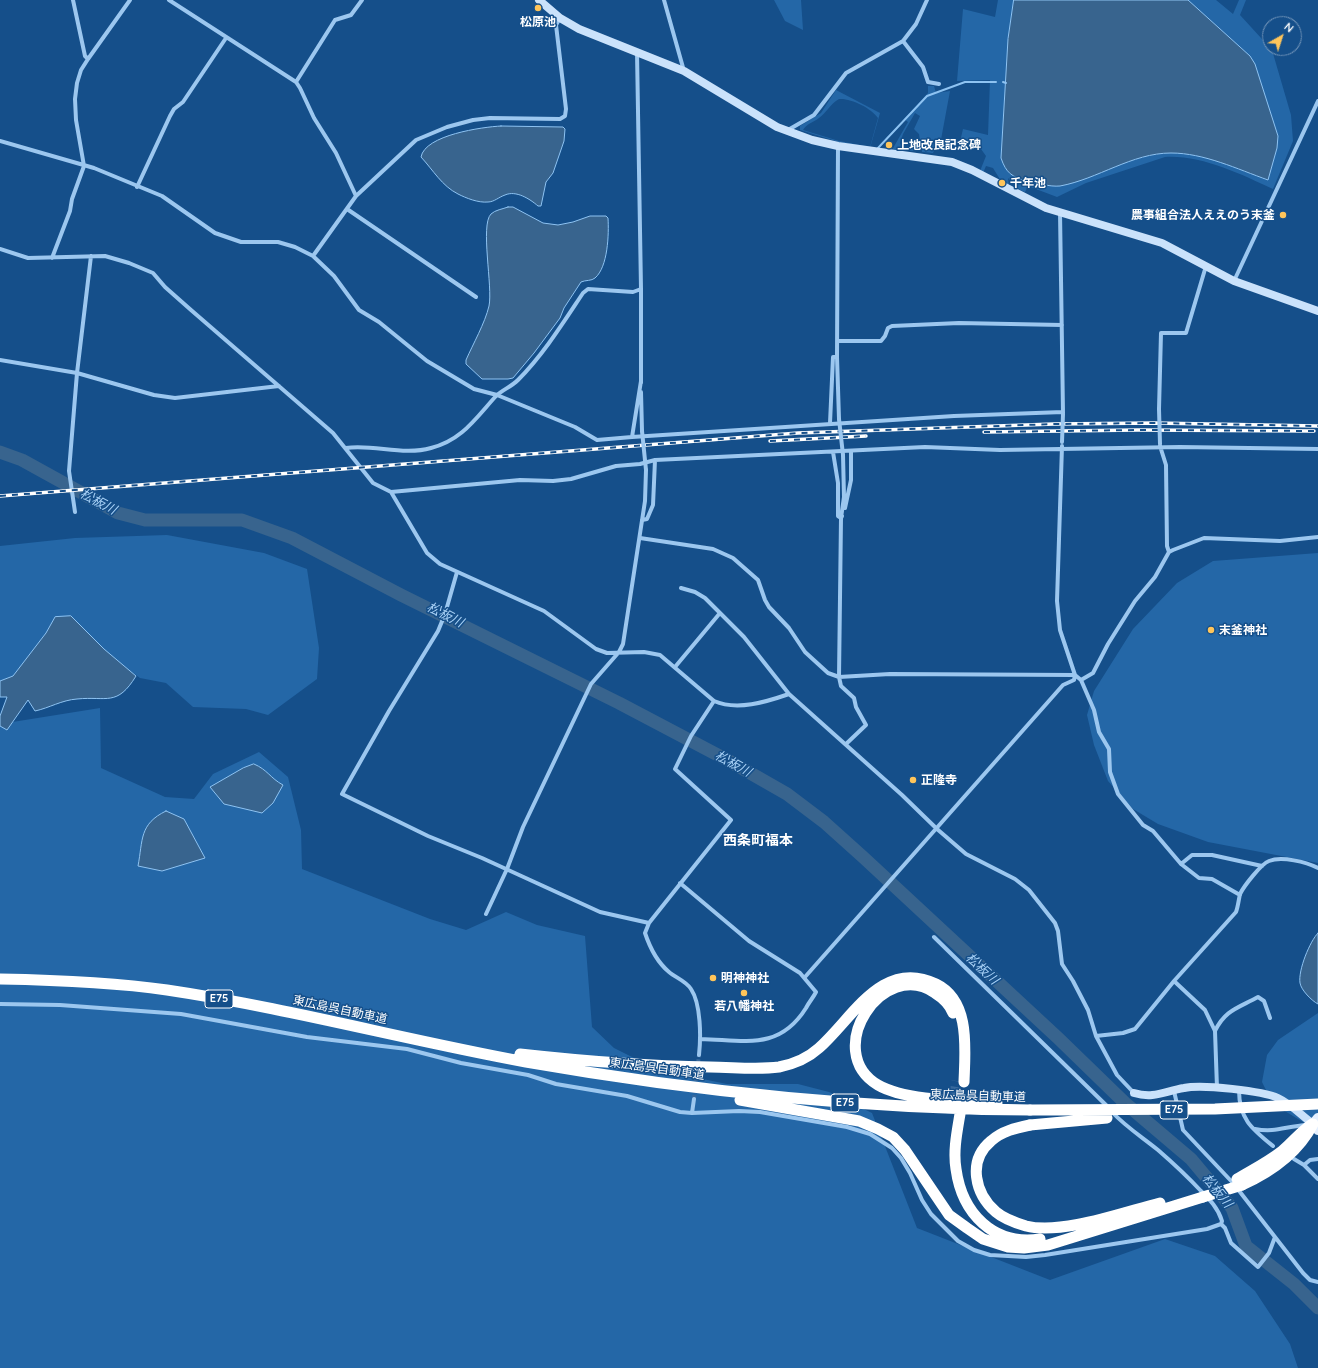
<!DOCTYPE html>
<html>
<head>
<meta charset="utf-8">
<style>
  body { margin:0 }
  #map { position:relative; width:1318px; height:1368px; overflow:hidden; background:#154f8a; font-family:Quicksand,sans-serif }
  canvas { display:block }
  .north { position:absolute; left:1262px; top:16px; width:40px; height:40px; box-sizing:border-box; background:#154f8a; border:1px solid #7395b9; border-radius:50%; rotate:39deg; font-size:11px; font-weight:700; line-height:16px; text-align:center; color:#fff }
  .north::after { content:''; display:block; margin:auto; width:14px; height:18px; background:#ffc55a; clip-path:polygon(50% 0,100% 100%,50% 72%,0 100%) }
</style>
</head>
<body>
<div id="map">
<canvas width="1318" height="1368"></canvas>
<div class="north">N</div>
</div>
<script>
const ctx = document.querySelector('canvas').getContext('2d');
ctx.lineJoin = 'round';
function paint(path, color) {
  ctx.fillStyle = color;
  ctx.fill(path, 'evenodd');
}
function trace(path, color, width, dash) {
  ctx.strokeStyle = color;
  ctx.lineWidth = width;
  ctx.lineCap = dash ? 'butt' : 'round';
  ctx.setLineDash(dash || []);
  ctx.stroke(path);
}
function drawText(font, color, halo, rows, align = 'center') {
  ctx.font = font + ' Quicksand,"Noto Sans JP",sans-serif';
  ctx.lineWidth = 3;
  ctx.setLineDash([]);
  ctx.textBaseline = 'middle';
  ctx.strokeStyle = halo;
  ctx.fillStyle = color;
  for (const [text, x, y, turn = 0] of rows) {
    ctx.save();
    ctx.translate(x, y);
    ctx.rotate((+turn || 0) * Math.PI / 180);
    ctx.textAlign = isNaN(turn) ? turn : align;
    if (halo) ctx.strokeText(text, 0, 0);
    ctx.fillText(text, 0, 0);
    ctx.restore();
  }
}
const green = new Path2D(`
  M774,0H801L803,30L785,21Z
  M998,0H1014L1008,39L1001,158L1059,186C1091,176 1138,154 1170,153C1203,152 1237,169 1267,180L1277,148L1250,56L1188,0H1216L1233,14L1239,0H1246L1240,15L1272,50L1291,115L1293,141L1273,189C1240,174 1202,155 1165,157L1086,183L1057,197L1028,186L1025,192L1020,190L1008,178L1009,186L1001,181L993,168L986,166L983,173L980,171L986,156L981,149L960,142L963,129L988,135L990,80L957,81L963,9L995,17Z
  M928,86H934L936,93L950,91L940,145H936L933,153L922,152L919,134L914,129L920,116L915,113L903,134L900,143L902,146L912,148L916,151L892,150L908,122L904,119L928,93Z
  M836,90L880,113L870,148L839,142L800,130V126L821,113ZM839,99C851,98 871,108 878,118L870,147L839,141L803,130C806,124 814,122 819,118C827,112 830,104 839,99Z
  M167,535L264,553L307,569L319,648L317,679L268,715L246,709L193,707L166,683L140,678L56,618L46,633L13,676L0,681V546L75,538Z
  M1318,553V863L1208,842L1158,824L1133,809L1108,781L1094,745L1087,715L1094,691L1133,629L1177,583L1213,561Z
  M100,708L101,768L165,797L194,799L213,774L259,752L288,777L301,830L302,869L430,919L466,930L506,912L537,925L585,936L592,1027L614,1048L644,1063L683,1075L727,1084H798L829,1092L872,1113L917,1228L1050,1280L1165,1239L1215,1256L1255,1291L1290,1344L1298,1368H0V724Z
  M1318,1013V1131L1283,1110L1268,1094L1262,1082L1267,1055L1278,1040Z`);
const water = new Path2D(`
  M1014,0H1188L1250,56L1255,64L1278,136L1277,148L1268,180C1237,169 1204,153 1171,153C1132,153 1098,179 1060,186C1050,187 1036,183 1027,181C1012,177 1006,173 1001,158L1008,39Z
  M501,126L563,127L565,129L564,141L553,173L546,182L541,206H538C530,199 516,190 505,195C499,197 494,202 488,202C478,203 466,198 458,194C442,186 433,170 421,157C425,135 482,127 501,126Z
  M508,207H513L543,223L558,225L573,222L590,216H606L608,218C609,234 608,267 595,278C592,281 585,280 581,282L564,308L560,318L534,353L513,378L508,379H482L466,364V360C473,344 485,323 489,306C493,287 480,225 491,214C495,210 503,209 508,207Z
  M71,616L104,649L136,676C117,707 107,696 77,699C62,700 49,708 35,711L28,700L7,730L0,726V716L7,697H0V681L13,676L46,633L55,617Z
  M254,764C268,770 270,778 283,785L273,803L262,813L224,804L210,787L243,768Z
  M166,811L184,819L205,858L162,871L138,866C143,840 139,824 166,811Z
  M1318,933V1004C1312,1001 1301,990 1300,983C1298,970 1310,941 1318,933Z`);
const stream = new Path2D(`
  M1003,82L1006,83
  M878,148L927,96L965,82H996`);
const river = new Path2D(`
  M0,452L22,460L118,513L145,520H242L292,538L401,595L619,703L731,762L787,794L824,822L863,857L1058,1038L1125,1103L1191,1159L1232,1208L1246,1246L1294,1284L1318,1308`);
const streetTunnel = new Path2D(`
  M694,1099L699,1055`);
const highwayTunnel = new Path2D(`
  M952,1114L957,1081`);
const street = new Path2D(`
  M73,0L85,56L88,59
  M169,0L296,82L300,88L314,118L336,153L356,196
  M664,0L684,71
  M903,41L923,67L928,82L939,84
  M637,52L641,289V383
  M296,82L335,20L351,15L362,0
  M788,130L814,115L846,73L903,41L916,24L927,0
  M0,141L94,168L162,196L215,233L241,242H278L295,247L313,256L334,276L359,310L379,322L427,361L474,389L497,395L575,427L597,440L632,437L641,381
  M838,146L837,357L839,419
  M137,187L170,116L174,109L183,102L226,38
  M347,209L476,297
  M1060,212L1063,413
  M0,249L28,258L105,256L129,263L153,273L165,287L191,310L333,433L373,483L391,492L427,553L440,564L544,611L596,649L607,653L644,652L660,655L714,701C737,711 766,702 789,694L902,795L937,829L966,854L1015,879L1029,890L1055,923L1058,931L1062,964L1073,981L1088,1010L1096,1036L1117,1075L1134,1093
  M313,256L356,196L416,140L447,127L473,120L490,118L560,119L565,116L566,109L556,25L560,18
  M52,258L70,211L72,199L84,166L76,120L75,99L77,83L81,70L88,59L130,0
  M1234,281L1318,101
  M838,341H881L885,336L888,328L892,326L959,323L1062,325
  M0,360L77,373L154,395L175,398L279,386
  M641,392L642,431
  M1159,409L1161,333H1186L1206,266
  M830,423L833,357H837
  M632,437L954,416L1063,412
  M1062,446L1057,601L1060,630L1075,675L1081,680L1094,710L1099,732L1109,749L1110,772L1118,794L1143,825L1153,831L1181,864L1199,878L1212,879L1240,895
  M1160,446L1166,465L1167,546L1169,552
  M346,448C374,444 403,456 431,448C462,440 475,419 496,396C502,390 511,387 518,380C543,355 563,323 583,293L588,289L633,292L641,289
  M833,452L838,483V516L841,518L842,516
  M843,455L844,497L841,518L839,677L841,686L854,698L856,707L866,725L846,744
  M391,492L520,480L553,481L571,479L616,466L640,464L655,460L925,447L1000,450L1180,447L1318,449
  M845,508L851,480V451
  M75,512L69,471L77,373L91,256
  M642,520L647,519L653,505L655,460
  M640,538L713,549L733,558L758,580L765,600L769,607L789,628L805,652L828,673L839,677L890,674L1075,675
  M457,572L445,614L438,631L389,711L342,794L428,836L482,858L600,912L649,923L731,820L675,769L691,736L714,701
  M681,588L695,592L705,598L744,637L789,694
  M675,667L720,613
  M1081,680L1093,673L1108,644L1135,601L1155,577L1169,552L1173,550L1204,538L1280,541L1318,537
  M1181,864L1192,855H1212L1262,866
  M680,883L749,941L800,973L816,992C813,998 809,1002 806,1008C779,1051 745,1040 701,1039
  M486,914L507,869L523,827L591,684L619,652L623,644L645,501L646,470
  M649,923L645,933C650,948 657,962 669,972C676,978 686,981 691,989C701,1004 701,1037 699,1055
  M934,937L1108,1107
  M805,977L1063,685L1074,680L1075,675
  M1174,981L1205,1010L1215,1031L1217,1088
  M0,1004L60,1005L181,1014L307,1037L407,1049L461,1063L528,1075L556,1084L627,1096L680,1112L692,1113L739,1111L760,1112L847,1127L870,1134L892,1148L901,1158L910,1173L922,1200L931,1214L958,1241L974,1250L990,1255L1026,1257L1045,1255L1207,1229L1221,1224
  M1215,1031C1225,1010 1238,1008 1258,997L1264,1001L1270,1018
  M1096,1036L1123,1033L1135,1029L1174,981L1236,912C1238,907 1239,898 1240,894C1244,886 1261,864 1269,861C1282,856 1306,862 1318,868
  M1239,1090C1239,1119 1252,1129 1273,1146
  M1174,1091L1183,1130L1233,1183L1303,1273L1310,1280L1318,1282
  M1112,1112C1126,1127 1142,1137 1158,1150C1173,1163 1187,1176 1201,1191C1210,1200 1218,1208 1222,1221L1221,1224
  M692,1113L694,1099
  M1255,1129C1276,1133 1286,1126 1307,1125
  M1294,1159L1304,1165L1318,1179
  M1304,1165L1310,1160L1318,1159
  M1221,1224L1225,1228L1231,1243L1258,1267L1269,1253L1275,1237`);
const secondary = new Path2D(`
  M539,0L560,18L579,29L684,71L777,127L812,140L838,146L952,162L972,170L1046,208L1162,243L1234,281L1318,311
  M1134,1093C1154,1099 1165,1091 1184,1088C1202,1084 1263,1091 1278,1098C1291,1104 1302,1116 1313,1124`);
const primary = new Path2D(`
  M1318,1118L1313,1124L1318,1130`);
const highway = new Path2D(`
  M0,979C55,980 112,982 167,990C288,1008 406,1040 526,1062C692,1091 861,1109 1030,1110
  M953,1013C950,1005 943,998 935,993C883,957 821,1051 878,1085C905,1101 965,1101 997,1103
  M520,1054C583,1061 646,1066 710,1067C732,1067 757,1070 779,1067C794,1064 808,1058 819,1048C853,1018 882,958 936,984C971,1001 965,1050 964,1082
  M740,1100L859,1121L878,1129L893,1137L905,1150L949,1215L967,1228L983,1239L1008,1247L1024,1248L1048,1245L1203,1197
  M960,1114C957,1132 953,1151 956,1169C962,1213 993,1246 1040,1239
  M1030,1125C1016,1128 1002,1131 991,1141C967,1161 975,1194 996,1212C1004,1219 1016,1223 1026,1226C1062,1235 1124,1212 1160,1203
  M1237,1179C1252,1170 1268,1162 1282,1151C1293,1142 1300,1132 1312,1124
  M1242,1185C1271,1172 1298,1153 1313,1124`);
const rail = new Path2D(`
  M984,432L1138,430L1314,431
  M770,441L866,436
  M0,496L798,433L1054,424L1154,423L1318,426`);
const streetBridge = new Path2D(`
  M1159,409L1160,444
  M839,419L843,455
  M642,431L646,470
  M1062,442L1063,414`);
const highwayBridge = new Path2D(`
  M1030,1110L1215,1109L1318,1104
  M1030,1125L1107,1118
  M1203,1197L1242,1185`);
const markers = [
  [538,8,4,"#ffc55a"],
  [889,145,4,"#ffc55a"],
  [1002,183,4,"#ffc55a"],
  [1283,215,4,"#ffc55a"],
  [1211,630,4,"#ffc55a"],
  [913,780,4,"#ffc55a"],
  [713,978,4,"#ffc55a"],
  [744,993,4,"#ffc55a"]
];
const shields = [
  [219,999,28],
  [845,1103,28],
  [1174,1110,28]
];
const shieldNames = [
  ["E75",219,999],
  ["E75",845,1103],
  ["E75",1174,1110]
];
const poiNames = [
  ["松原池",538,22,"center"],
  ["上地改良記念碑",897,145],
  ["千年池",1010,183],
  ["農事組合法人ええのう末釜",1275,215,"right"],
  ["末釜神社",1219,630],
  ["正隆寺",921,780],
  ["明神神社",721,978],
  ["若八幡神社",744,1006,"center"]
];
const streetNames = [
  ["東広島呉自動車道",340,1010,12],
  ["東広島呉自動車道",657,1069,8],
  ["東広島呉自動車道",978,1096,2]
];
const waterNames = [
  ["松板川",98,502,28],
  ["松板川",445,615,27],
  ["松板川",733,764,29],
  ["松板川",982,969,43],
  ["松板川",1217,1191,51]
];
const quarterNames = [
  ["西条町福本",758,841]
];
paint(green, '#2467a7');
paint(water, '#38648e');
trace(water, '#8ec3f2', 1);
trace(stream, '#8ec3f2', 2);
trace(river, '#38648e', 13);
trace(streetTunnel, '#38699c', 4, [4, 2]);
trace(highwayTunnel, '#38699c', 11, [11, 5.5]);
trace(street, '#9cc7ef', 4);
trace(secondary, '#cae2fb', 8);
trace(primary, '#e4f0ff', 10);
trace(highway, '#fff', 11);
trace(rail, '#fff', 3.5);
trace(rail, '#154f8a', 2, [6]);
trace(streetBridge, '#9cc7ef', 4);
trace(highwayBridge, '#fff', 11);
for (const [x, y, r, color] of markers) {
  const dot = new Path2D();
  dot.arc(x, y, r, 0, 2 * Math.PI);
  ctx.fillStyle = color;
  ctx.fill(dot);
  trace(dot, '#154f8a', 1.5);
}
for (const [x, y, w] of shields) {
  const box = new Path2D();
  box.roundRect(x - w / 2, y - 9, w, 18, 3);
  ctx.fillStyle = '#154f8a';
  ctx.fill(box);
  trace(box, '#fff', 1);
}
drawText('bold 11px', '#fff', null, shieldNames);
drawText('bold 12px', '#fff', '#154f8a', poiNames, 'left');
drawText('12px', '#fff', '#154f8a', streetNames);
drawText('italic 13px', '#a8d1f6', '#154f8a', waterNames);
drawText('bold 14px', '#fff', '#154f8a', quarterNames);
</script>
</body>
</html>
